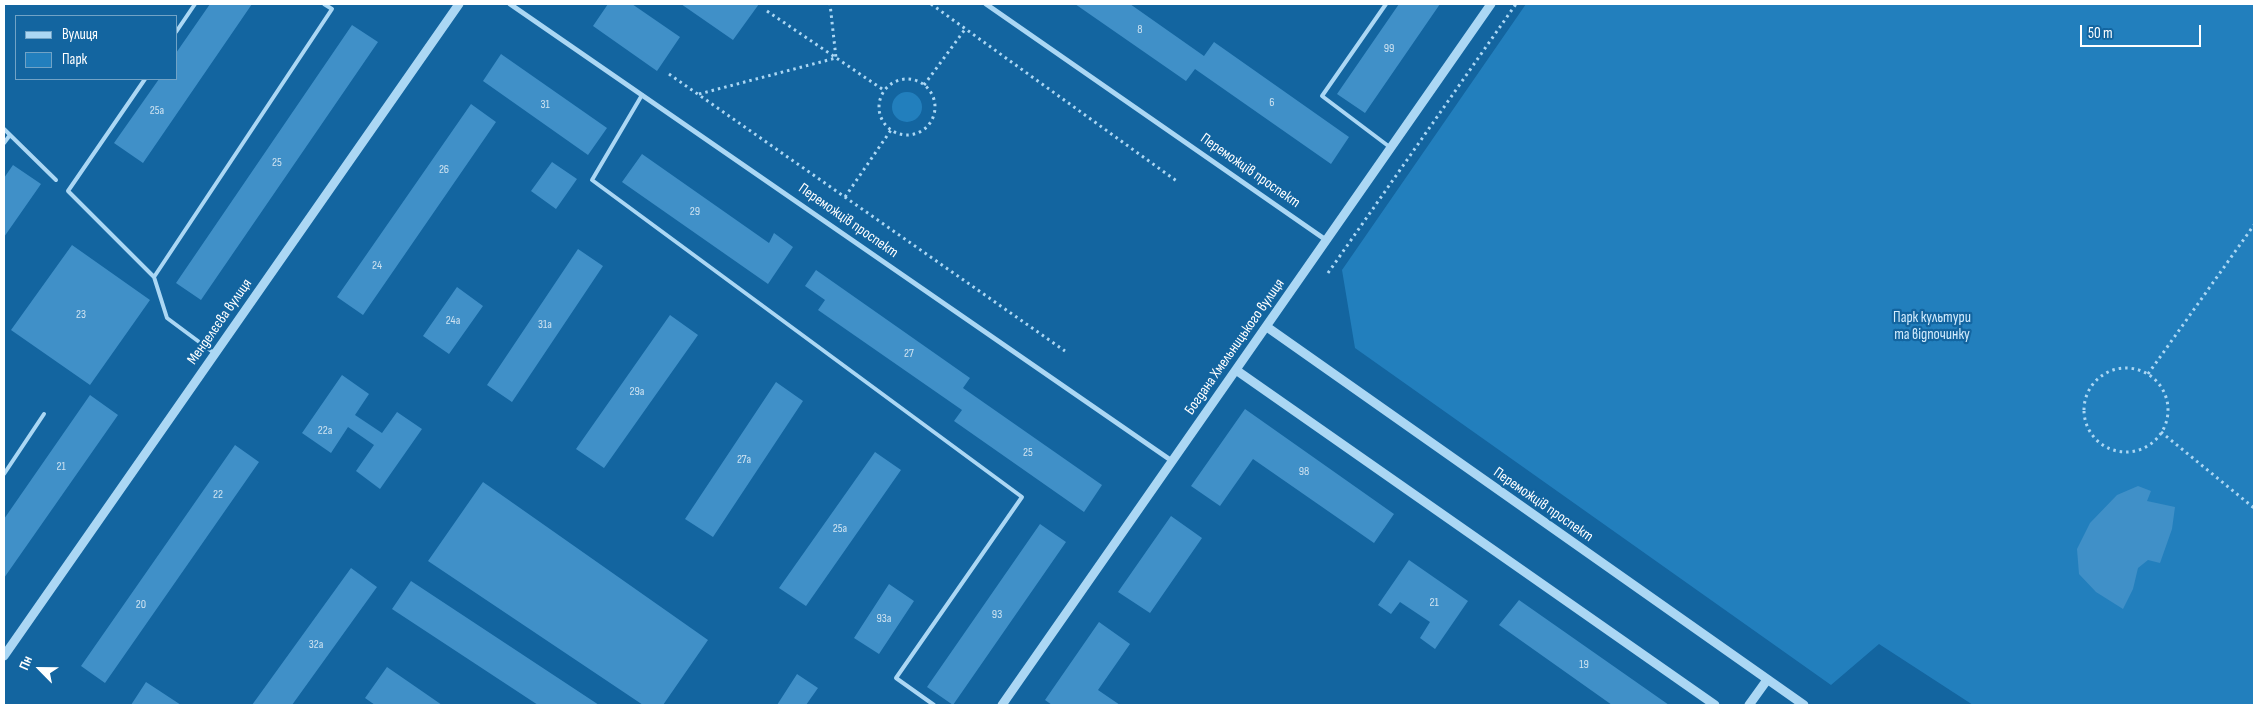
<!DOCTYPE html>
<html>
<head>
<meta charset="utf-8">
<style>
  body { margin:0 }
  #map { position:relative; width:2258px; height:709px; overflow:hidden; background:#1365a0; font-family:"Sofia Sans Condensed",sans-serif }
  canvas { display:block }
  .frame { position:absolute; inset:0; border:5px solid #fff; pointer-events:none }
  .legend { position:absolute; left:15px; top:15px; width:162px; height:65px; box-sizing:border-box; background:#1365a0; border:1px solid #71a3c6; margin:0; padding:6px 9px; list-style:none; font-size:15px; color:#fff }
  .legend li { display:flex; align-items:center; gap:10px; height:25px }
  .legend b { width:25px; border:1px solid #71a3c6 }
  .north { position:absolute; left:15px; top:644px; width:50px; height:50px; -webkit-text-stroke:4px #1365a0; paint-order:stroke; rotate:293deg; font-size:14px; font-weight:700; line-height:20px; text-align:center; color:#fff }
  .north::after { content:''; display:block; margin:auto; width:18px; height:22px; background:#fff; clip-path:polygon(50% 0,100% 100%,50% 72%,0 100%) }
  .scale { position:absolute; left:2080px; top:25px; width:121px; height:22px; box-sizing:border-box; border:2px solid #fff; border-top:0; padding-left:6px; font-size:15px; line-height:18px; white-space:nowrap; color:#fff; -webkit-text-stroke:4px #1365a0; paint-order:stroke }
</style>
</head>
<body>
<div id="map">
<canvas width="2258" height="709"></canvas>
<div class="frame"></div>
<ul class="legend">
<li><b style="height:6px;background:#abd7f4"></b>Вулиця</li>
<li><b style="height:14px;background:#227fbd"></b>Парк</li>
</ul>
<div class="north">Пн</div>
<div class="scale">50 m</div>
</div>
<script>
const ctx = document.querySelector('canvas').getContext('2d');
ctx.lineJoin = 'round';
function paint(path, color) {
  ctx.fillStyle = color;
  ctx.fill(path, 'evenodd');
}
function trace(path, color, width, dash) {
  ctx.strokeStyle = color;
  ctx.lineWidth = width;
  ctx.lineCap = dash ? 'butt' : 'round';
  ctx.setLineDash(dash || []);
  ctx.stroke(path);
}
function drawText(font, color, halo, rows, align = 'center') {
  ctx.font = font + ' "Sofia Sans Condensed",sans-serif';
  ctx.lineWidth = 4.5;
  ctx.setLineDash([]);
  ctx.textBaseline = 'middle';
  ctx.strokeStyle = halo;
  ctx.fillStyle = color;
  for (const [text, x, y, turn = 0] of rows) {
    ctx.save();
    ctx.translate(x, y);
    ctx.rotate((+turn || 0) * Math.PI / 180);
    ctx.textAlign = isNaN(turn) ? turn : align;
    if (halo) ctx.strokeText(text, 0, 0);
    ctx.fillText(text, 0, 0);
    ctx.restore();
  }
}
const green = new Path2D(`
  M1526,4H2254V705H1973L1879,644L1831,685L1355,348L1342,270Z
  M892 107a15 15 0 1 1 30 0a15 15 0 1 1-30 0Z`);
const building = new Path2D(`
  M210,4H252L143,163L114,143L159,79H176V53Z
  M608,4H632L680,37L657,71L593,26Z
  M681,4H759L733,40Z
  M1075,4H1130L1204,56L1214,42L1349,137L1331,164L1195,69L1186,81Z
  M1399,4H1440L1365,113L1337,94Z
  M352,25L378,42L201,300L176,283Z
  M501,54L607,128L588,155L483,81Z
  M471,104L496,122L363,315L337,297Z
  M642,154L769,243L774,233L793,247L768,284L622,182Z
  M552,162L577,179L556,209L531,191Z
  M13,165L41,184L4,237V178Z
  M72,245L150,300L90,385L11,330Z
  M578,249L603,266L512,402L487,385Z
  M816,270L970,378L963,388L1102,485L1084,512L954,421L962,410L818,310L825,300L805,286Z
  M457,287L483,306L449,354L423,336Z
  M670,315L698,335L604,468L576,449Z
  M342,375L369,394L355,415L382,433L397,412L422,429L380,489L356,471L374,445L348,427L331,453L302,433Z
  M776,382L803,401L713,537L685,519Z
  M90,395L118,415L4,578V519Z
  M1245,409L1394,514L1374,543L1253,459L1220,506L1191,486Z
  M235,445L259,462L105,683L81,666Z
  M875,452L901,470L806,606L779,588Z
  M483,482L708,640L663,705H643L428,561Z
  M2138,486L2151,491L2147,501L2175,507L2172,529L2160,563L2148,560L2138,568L2133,589L2123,609L2096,592L2079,574L2077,549L2090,523L2117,495Z
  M1171,516L1202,538L1150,613L1118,592Z
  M1040,524L1066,542L953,705L927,687Z
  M1409,560L1468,601L1435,649L1420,638L1430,622L1400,602L1391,614L1378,605Z
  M351,568L377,587L292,705H252Z
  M411,581L599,705H538L392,609Z
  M889,584L914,601L879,654L854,638Z
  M1519,600L1669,705H1612L1499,625Z
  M1099,622L1130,644L1098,690L1120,705H1052L1045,700Z
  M387,667L442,705H375L365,698Z
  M797,674L818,688L806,705H777Z
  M146,682L181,705H131Z`);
const path = new Path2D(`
  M931,4L1178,182
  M767,11L885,91
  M669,74L1065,351
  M879 107a28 28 0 1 1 56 0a28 28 0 1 1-56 0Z
  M924,85L966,28
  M699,94L836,58L830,4
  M845,197L891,130
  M1328,273L1516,4
  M2084 410a42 42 0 1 1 84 0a42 42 0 1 1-84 0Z
  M2148,374L2254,225
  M2161,432L2254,508`);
const service = new Path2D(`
  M1386,4L1322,96L1391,148
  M176,32L195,4
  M145,79L68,191L154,277
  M642,95L592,180L1022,497L896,678L934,705
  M4,129L56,180
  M4,143L10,135
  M214,353L167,318L154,277L332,9L324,4
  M4,474L44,414`);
const minor = new Path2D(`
  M510,4L1172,461
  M986,4L1326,240`);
const tertiary = new Path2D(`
  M1267,327L1804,705
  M1236,370L1715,705
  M4,656L459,4
  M1002,705L1491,4
  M1749,705L1767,680`);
const numberNames = [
  ["8",1140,30],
  ["99",1389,49],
  ["6",1272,103],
  ["31",545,105],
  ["25а",157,111],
  ["25",277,163],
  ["26",444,170],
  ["29",695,212],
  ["24",377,266],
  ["23",81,315],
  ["24а",453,321],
  ["31а",545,325],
  ["27",909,354],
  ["29а",637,392],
  ["22а",325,431],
  ["25",1028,453],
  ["27а",744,460],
  ["21",61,467],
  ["98",1304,472],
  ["22",218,495],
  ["25а",840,529],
  ["21",1434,603],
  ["20",141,605],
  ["93",997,615],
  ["93а",884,619],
  ["32а",316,645],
  ["19",1584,665]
];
const streetNames = [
  ["Переможців проспект",1250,171,35],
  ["Переможців проспект",848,221,35],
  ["Менделєєва вулиця",220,322,-55],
  ["Богдана Хмельницького вулиця",1235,347,-55],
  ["Переможців проспект",1543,505,35]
];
const parkNames = [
  ["Парк культури",1932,318],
  ["та відпочинку",1932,335]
];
paint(green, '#227fbd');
paint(building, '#4090c8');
trace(path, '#abd7f4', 3, [2.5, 4]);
trace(service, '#abd7f4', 4);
trace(minor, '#abd7f4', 5);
trace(tertiary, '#abd7f4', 9);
drawText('12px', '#cfe3f1', null, numberNames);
drawText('15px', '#fff', '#1365a0', streetNames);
drawText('15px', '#d4edfe', '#1365a0', parkNames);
</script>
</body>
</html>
